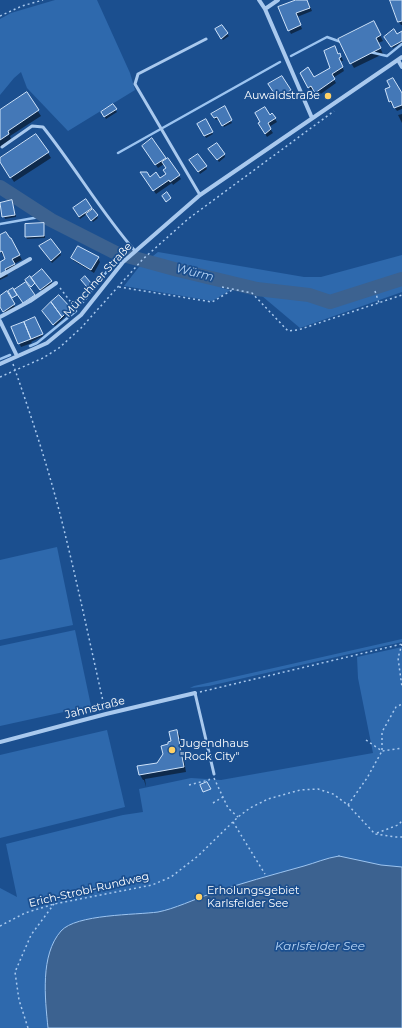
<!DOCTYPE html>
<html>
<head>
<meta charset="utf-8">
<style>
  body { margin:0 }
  canvas { display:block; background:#1b4f8f }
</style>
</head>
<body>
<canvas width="402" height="1028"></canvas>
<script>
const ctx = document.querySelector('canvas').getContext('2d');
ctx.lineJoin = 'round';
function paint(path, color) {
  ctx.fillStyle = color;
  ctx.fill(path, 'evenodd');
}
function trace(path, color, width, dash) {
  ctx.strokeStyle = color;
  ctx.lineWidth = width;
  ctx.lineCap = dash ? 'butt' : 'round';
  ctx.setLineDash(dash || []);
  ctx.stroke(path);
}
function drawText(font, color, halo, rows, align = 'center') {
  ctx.font = font + ' Montserrat,sans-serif';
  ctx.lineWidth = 3.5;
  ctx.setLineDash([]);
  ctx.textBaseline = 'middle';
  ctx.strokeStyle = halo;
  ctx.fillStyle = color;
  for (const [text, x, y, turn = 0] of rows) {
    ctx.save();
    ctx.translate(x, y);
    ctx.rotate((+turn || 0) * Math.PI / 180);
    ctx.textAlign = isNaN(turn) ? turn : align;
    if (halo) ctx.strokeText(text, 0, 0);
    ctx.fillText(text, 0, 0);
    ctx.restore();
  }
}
const green = new Path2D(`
  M55,0H97L130,73L135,90L68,131L27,88L21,72L14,78L0,95V19L11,13Z
  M158,252L304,277H321L402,255V292L300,328L262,296L253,292L221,285V288L231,290L212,301L124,286L139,267Z
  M57,547L73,625L0,640V560Z
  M75,630L91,706L0,726V646Z
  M402,639V642L209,686L190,688L194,686Z
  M402,647V1028H0V888L17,897L6,844L123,815L143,812L139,789L191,778L221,780L373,753L358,678L357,657Z
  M107,730L125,807L0,838V755Z`);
const water = new Path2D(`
  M339,856L381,865L402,867V1028H48C45,998 40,955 61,931C76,914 136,915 158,912C174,909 195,899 210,894C241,883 272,875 304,866C315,863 326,858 339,856Z`);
const shadow = new Path2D(`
  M299,0H307L312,11L297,17L302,29L291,34L289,30Z
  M391,0H402V25H401L399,22Z
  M376,27L383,41L378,43L383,54L354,68L351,63Z
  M216,30L227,34L229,36L223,40Z
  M402,32V42L393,48L386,37L397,35Z
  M335,48L342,58L343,61H340L344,71L333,78L336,83L318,96L314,89L311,91L301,73L314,78L332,68Z
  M282,77L292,94L286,98L285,96L279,100L270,84Z
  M386,90L402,96V109L397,111L393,105H392L390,102Z
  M27,94L41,116L10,136L11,139L0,147V111Z
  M113,106L117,112L106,119L102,113Z
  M224,108L232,123L224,127L219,118L216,120L212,114Z
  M272,114L277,122L269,127L273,133L267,137L259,123Z
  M402,114V123L398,115Z
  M206,121L213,134L206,138L199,124Z
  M152,140L166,161L168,159L181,179L173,185L172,183L156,194L142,173L149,178L160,180L167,175V169L164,164L158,168L145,149Z
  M211,152L224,154L225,157L219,162Z
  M48,153L51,158L14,182L0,160V159Z
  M198,155L207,169L200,174L191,160Z
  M86,200L98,218L93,222L87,214L80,219L74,209Z
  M12,201L16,217L5,219L0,204Z
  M43,224L45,238L27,239L26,237Z
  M0,236L14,244L22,260L14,264L17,269L7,274L8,276L0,280V263L6,260L5,256H3L0,250Z
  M41,248L60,253L61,255L52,263Z
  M72,258H98L100,262L94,273L74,261Z
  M51,282L52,284L42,291L37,284Z
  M7,293L15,307L5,313L0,305V297Z
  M70,309L71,311L55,326L45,313Z
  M35,319L43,336L31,342L32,343L21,347L12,328Z
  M177,731L180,736L186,772L145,779L146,787L144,780H143L140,775L158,764Z`);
const stream = new Path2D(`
  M370,52L387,56L402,44
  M291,56L327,37L341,42
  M118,153L280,62
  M0,224L45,216
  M120,258L123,255
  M83,302L112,265
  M30,346L37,343L76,311
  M0,359L10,355`);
const river = new Path2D(`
  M0,187L51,220L116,253L178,270L257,289L309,295L330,302L402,279`);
const building = new Path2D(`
  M296,0H307L310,8L296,13L301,25L288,31L278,7Z
  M390,0H402V21L398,22Z
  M374,21L381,35L376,38L381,48L350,64L338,39Z
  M222,25L228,33L221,39L215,29Z
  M394,29L397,34L402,31V41L391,47L384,37Z
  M335,46L338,54L340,53L341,57L339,58L343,67L332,74L335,79L315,93L311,86L308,88L300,73L308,67L314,77L330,68L324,51Z
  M282,76L291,90L283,95L282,93L276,96L268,84Z
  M393,78L402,93V105L394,108L391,101L389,102L385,89L390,87L387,81Z
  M27,92L39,110L8,131L9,134L0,140V110Z
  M113,104L117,109L104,117L101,112Z
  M225,106L232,120L222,126L217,117L214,118L211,114Z
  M265,107L270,115L272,113L276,118L268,123L271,129L265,134L258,123L260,122L255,113Z
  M206,119L213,132L204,136L197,124Z
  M36,134L49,152L10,178L0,162V158Z
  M152,138L166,158L155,165L142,146Z
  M217,143L225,154L217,160L208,149Z
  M198,154L207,166L198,172L189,160Z
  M168,158L180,175L170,182L169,180L153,191L140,172H147L150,177L156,172L160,178L166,174L163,170L166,168L162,162Z
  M167,192L171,198L166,202L162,196Z
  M86,199L92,208L79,217L73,208Z
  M12,200L15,215L2,217L0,203Z
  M93,209L98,215L91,221L86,214Z
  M44,223V236L25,237V224Z
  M6,232L10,238H11L20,255L12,259L15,264L5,269L6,271L0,274V262L5,259L2,251L0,252V235Z
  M51,239L61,252L51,261L39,246Z
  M78,246L99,257L91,270L71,258Z
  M42,269L52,281L40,290L31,278Z
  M30,276L35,283L31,287L25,280Z
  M85,276L91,283L87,287L81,280Z
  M26,282L35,295L23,303L14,290Z
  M13,288L17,295L12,298L8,291Z
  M7,291L15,304L3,312L0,307V296Z
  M59,295L71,308L62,317L51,302Z
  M51,302L62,317L53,325L42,311Z
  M35,317L43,334L31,339L24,322Z
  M24,322L31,339L18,344L11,327Z
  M177,730L184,767L139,775L137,766L157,763L163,754L161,746L168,744V742L171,741L169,732Z
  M207,782L211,789L203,792L200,785Z`);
const path = new Path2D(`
  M0,16L22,6L43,0
  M119,287L212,302L234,289
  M222,287L252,293L288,331L298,330L402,295
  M60,288L77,310
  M375,291L379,303
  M13,364C33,421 52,479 66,538C80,595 92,653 105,710
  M0,377L43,358L59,348L81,328L143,259L188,219L334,111
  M402,644L398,658L402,687
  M200,692L402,644
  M366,740L382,751L402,748
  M214,778L228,808L238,817
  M189,785L209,780L210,778
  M213,803L223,797
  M348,805L367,778L382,751V732L396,707L402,704
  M233,822L265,874
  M377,833L398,825L402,821
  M0,926L25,913L54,904L152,885L171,877L198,856L238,817L250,808L268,799L300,790L318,789L333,794L348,805L375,834L395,837H402
  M28,1028L19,1000L15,972L31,935L54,904`);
const service = new Path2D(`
  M2,147L32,126L43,127C75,167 101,212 135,251
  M200,195L135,84L138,74L206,39
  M195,693L214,774`);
const minor = new Path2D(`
  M259,0L265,9
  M278,0L265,9L312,118
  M398,60L402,67
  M0,276L30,259
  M0,317L30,301L56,283
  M0,321L17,356
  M0,364L47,343L81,315L123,262L200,195L402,57
  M0,742L106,714L195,693`);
const markers = [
  [328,96,4,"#ffd166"],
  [172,750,4,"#ffd166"],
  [199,897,4,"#ffd166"]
];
const poiNames = [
  ["Auwaldstraße",320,96,"right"],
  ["Jugendhaus",180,744],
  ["\"Rock City\"",180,757],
  ["Erholungsgebiet",207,891],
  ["Karlsfelder See",207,904]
];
const streetNames = [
  ["Münchner Straße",98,280,-48],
  ["Jahnstraße",95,708,-14],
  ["Erich-Strobl-Rundweg",89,890,-13]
];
const waterNames = [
  ["Würm",195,273,14],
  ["Karlsfelder See",320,946]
];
paint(green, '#2e69ad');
paint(water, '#3c6290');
trace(water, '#9cc4f0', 1);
paint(shadow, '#0007');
trace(stream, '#9cc4f0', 2.5);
trace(river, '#3c6290', 14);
paint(building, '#4478b7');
trace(building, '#cfe3fa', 1);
trace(path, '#a9c9ee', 1.5, [2, 3]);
trace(service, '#a9c9ee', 3);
trace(minor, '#a9c9ee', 4);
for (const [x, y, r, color] of markers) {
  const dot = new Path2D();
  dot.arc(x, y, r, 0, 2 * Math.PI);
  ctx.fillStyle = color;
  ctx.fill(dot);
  trace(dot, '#1b4f8f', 1.5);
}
drawText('11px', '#fff', '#1b4f8f', poiNames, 'left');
drawText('11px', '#fff', '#1b4f8f', streetNames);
drawText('italic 12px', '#b5d3f5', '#1b4f8f', waterNames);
</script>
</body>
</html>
